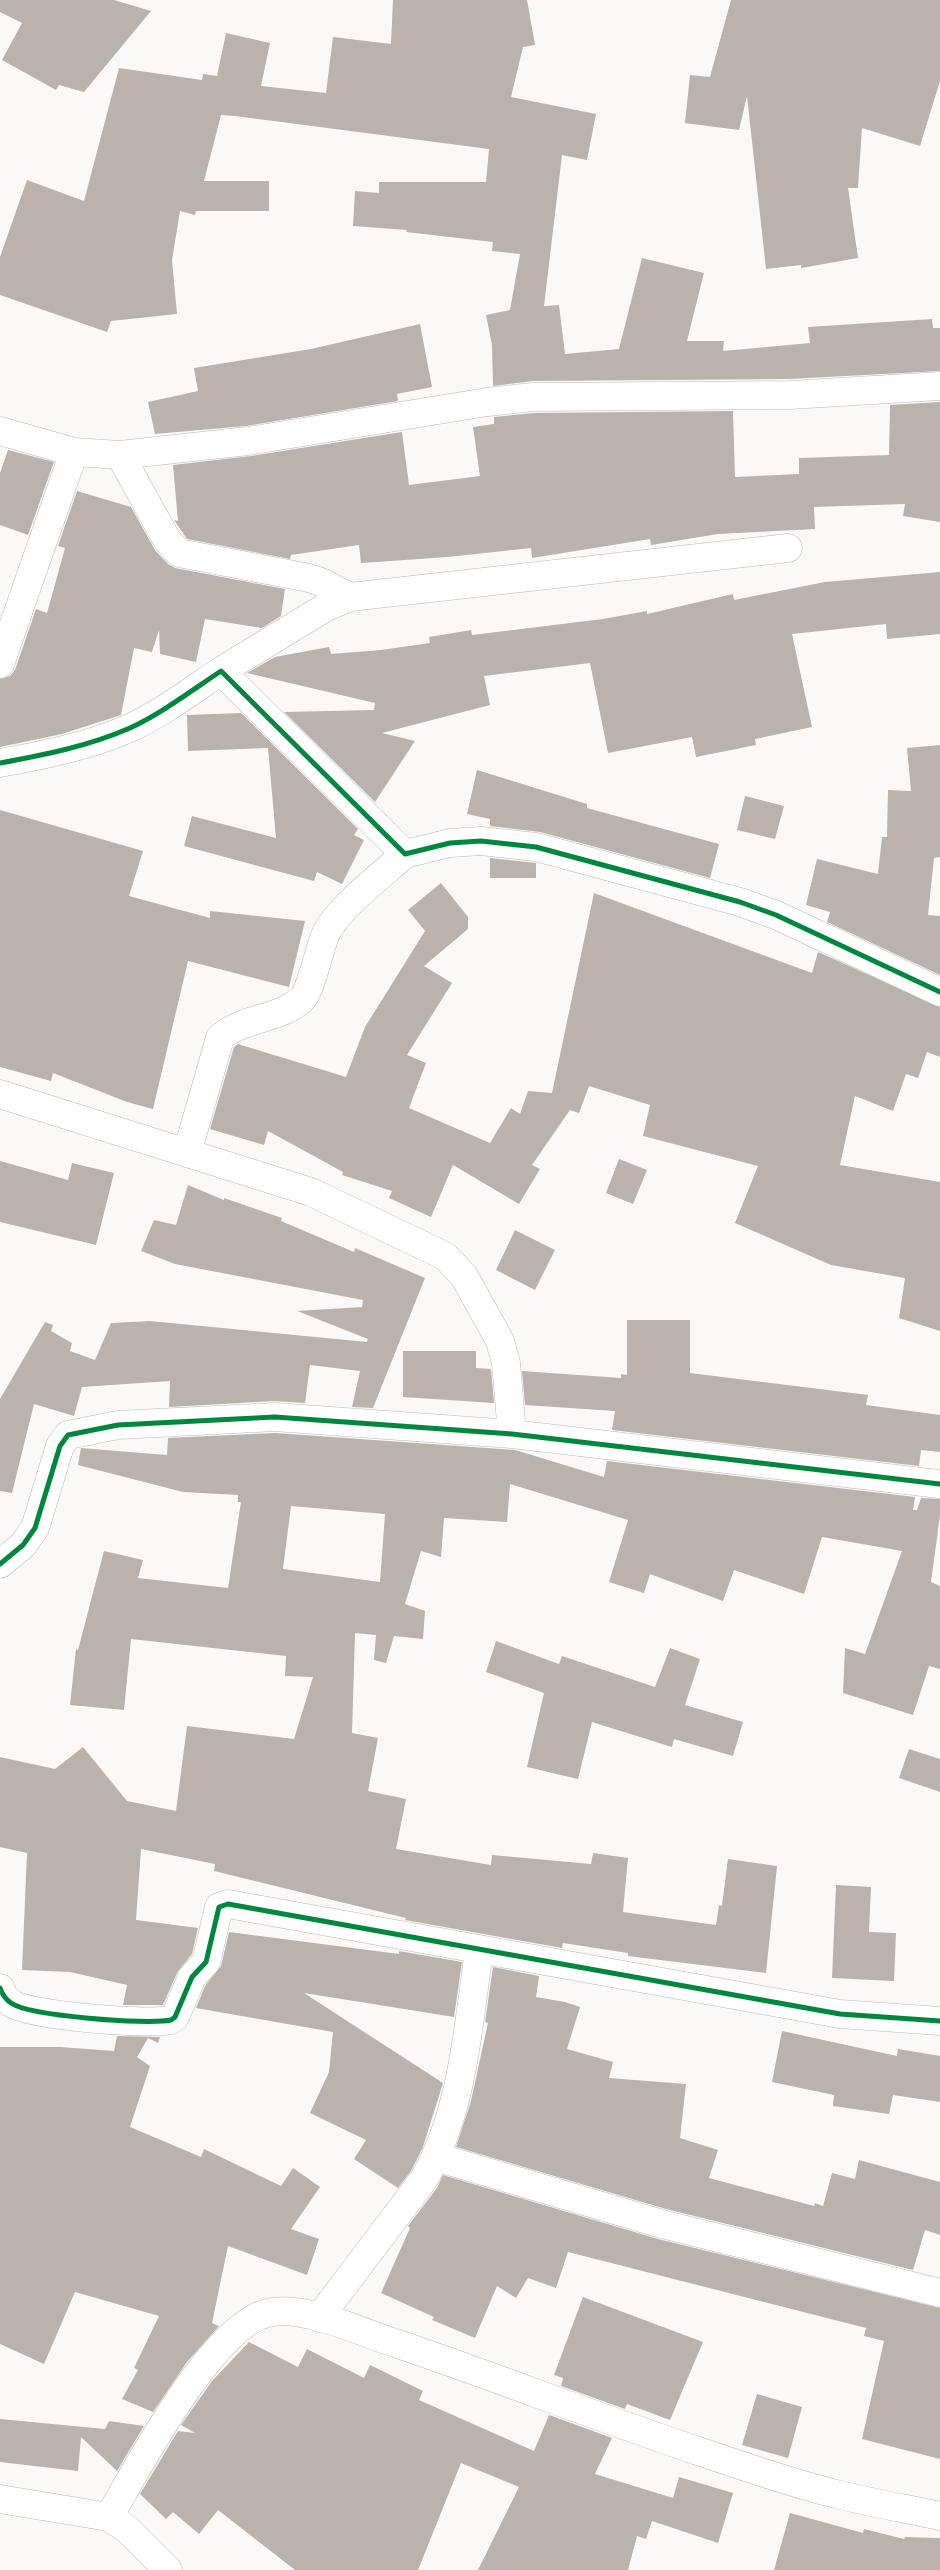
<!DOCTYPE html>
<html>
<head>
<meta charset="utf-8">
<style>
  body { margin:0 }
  canvas { display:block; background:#fbf9f7 }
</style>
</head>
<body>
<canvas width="940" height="2570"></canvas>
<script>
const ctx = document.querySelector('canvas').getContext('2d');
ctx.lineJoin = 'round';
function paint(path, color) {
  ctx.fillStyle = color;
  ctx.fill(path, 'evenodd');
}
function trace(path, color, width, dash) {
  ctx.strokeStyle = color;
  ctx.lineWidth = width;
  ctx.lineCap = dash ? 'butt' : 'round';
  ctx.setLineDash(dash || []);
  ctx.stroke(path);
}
const building = new Path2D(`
  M0,0H114L151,11L84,92L59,85L56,90L2,60L22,23L0,12Z
  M393,0H527L535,45L523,47L511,97L596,114L587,160L562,155L544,306L559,305L565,354L619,349L642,258L704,273L687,341H724L723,351L810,343L808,327L932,319L933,328H940V371L789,379L533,381L493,386L492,345L486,315L510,310L520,254L492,251L493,242L406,232L407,230L353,226L355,191L379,193V182H486L489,149L235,116L221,115L204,181H269V211H196L195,215L180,211L172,260L177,314L111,321L107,332L0,295V257L27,180L84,201L119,68L202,80L203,74L217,76L226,33L270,43L261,86L326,93L333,37L391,44Z
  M731,0H940V81L920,146L862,128L858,188H848L858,258L801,268V265L766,269L747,96L739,130L685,123L690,75L710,77Z
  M420,324L432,387L397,394L398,401L246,426L155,434L148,402L198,391L194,368L311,349Z
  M940,402V522L903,516L905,504L814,507L815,529L718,534L651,545L650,539L532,558L531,548L448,557L361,563L359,545L291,555L290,559L187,539L174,520L178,521L173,465L251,456L402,432L409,485L480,476L473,427L494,424V417L534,413L733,411L735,477L799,474V458L889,455L890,405Z
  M8,450L54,462L28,535L0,525V473Z
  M77,491L131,507L155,550L168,564L175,568L285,589L281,616L262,628L205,619L196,662L160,654L159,630L152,652L134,648L121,715L62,734L0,747V679L10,676L15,670L36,609L47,613L65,548L58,546Z
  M940,572V634L887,639L886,624L792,634L812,727L755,739L756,745L696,757L692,737L608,753L590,663L484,676L490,705L382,733L415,741L375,802L284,712L374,710L375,703L247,673L275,657L329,647L331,654L381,650L430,643L429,637L471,630L472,635L603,619L647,611V614L733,594L734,600L825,582Z
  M241,713L358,829L354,835L364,840L342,884L317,872L314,881L184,846L192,816L276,838L268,748L188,751L187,715Z
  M940,745V857L934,858L928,915L940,916V975L827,922L830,912L806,905L817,859L878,874L882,837H887L888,790L911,791L907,748Z
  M477,770L587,804V808L719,844L710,878L540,832L490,826V819L467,814Z
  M745,796L784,806L775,839L737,830Z
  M0,810L143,851L129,896L210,918V911L305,921L289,987L188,961L153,1109L127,1102L53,1073L51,1081L0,1067Z
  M490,858L536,863V878H490Z
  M441,883L468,917V929L424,966L452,983L407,1055L426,1063L409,1108L490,1143L511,1108L520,1114L528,1091L552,1093L594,893L812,973L818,952L940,1007V1057L927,1052L918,1078L906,1074L893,1111L855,1096L840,1165L940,1182V1331L899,1318L905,1278L831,1265L735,1223L758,1166L643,1136L650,1105L589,1086L579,1113L570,1110L532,1165L540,1169L519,1204L453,1165L431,1217L389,1198L392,1191L342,1175L343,1172L268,1131L264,1145L210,1129L234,1047L238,1044L346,1077L365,1027L425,931L408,910Z
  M619,1159L647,1170L633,1204L606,1193Z
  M0,1161L68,1180L72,1163L114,1173L96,1245L0,1222Z
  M188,1185L224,1200V1198L282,1218L281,1221L354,1252L355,1248L425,1278L373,1408L352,1407L360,1371L310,1365L305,1403L274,1401L169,1407L170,1381L82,1387L74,1416L34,1404L12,1493L0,1491V1399L45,1322L53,1325L51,1331L72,1343L70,1351L95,1360L111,1323L150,1321L367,1342L368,1339L297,1311L362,1307L363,1300L175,1264L141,1251L154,1220L176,1225Z
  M515,1230L555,1250L535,1290L496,1270Z
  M627,1320H690V1373L868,1395L866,1405L940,1415V1452L921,1450L919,1466L612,1430L615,1411L525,1405L522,1371L621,1378V1374L627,1375Z
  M403,1351H476V1368L491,1369L494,1403L403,1397Z
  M275,1433L515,1450L604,1477L607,1461L915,1497L913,1510H917L921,1498L940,1499V1515L931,1582L940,1586V1669L929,1666L913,1715L843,1693L845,1648L865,1654L902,1551L822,1537L804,1594L734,1570L723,1601L650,1574L644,1593L609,1582L628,1520L510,1484L507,1522L444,1518L441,1557L421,1551L405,1604L425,1611L423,1639L394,1636L386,1663L374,1660L376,1635L355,1633L352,1733L378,1738L368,1791L406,1799L396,1849L491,1865L492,1855L591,1864L593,1853L628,1858L623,1912L716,1925L719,1905L722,1906L728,1859L777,1866L766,1973L628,1956V1953L563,1943L562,1948L405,1920L406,1918L214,1871L215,1864L141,1849L136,1920L198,1928L192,1954L178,1971L163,2005H123L127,1985L70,1972L22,1970L27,1853L0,1847V1757L55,1769L83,1747L127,1801L176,1811L187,1726L294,1739L313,1677L285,1676L286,1656L131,1639L124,1710L70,1705L76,1649L78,1650L104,1551L143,1560L138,1578L228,1588L241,1502H238V1495L183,1492L78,1465L81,1448L167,1455L168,1438ZM291,1506L385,1514L380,1582L283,1569Z
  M496,1641L559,1664L562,1656L655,1687L670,1648L700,1659L685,1705L743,1722L733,1756L674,1739L672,1747L592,1722L578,1779L527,1767L544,1693L486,1672Z
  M909,1749L940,1759V1792L899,1778Z
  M836,1885L871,1887L869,1932L896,1933L894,1981L832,1978Z
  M229,1932L399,1954V1951L462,1962L454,2017L304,1993L443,2083L423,2147L411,2171L398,2188L354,2159L366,2140L310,2113L329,2072L333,2032L196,2008L205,1986L221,1966Z
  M493,1967L539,1976L536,1997L565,2002L580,2007L567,2049L613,2062L609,2078L686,2084L680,2138L718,2150L709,2178L814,2206L815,2203L823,2206L832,2173L855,2179L859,2160L940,2182V2235L925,2230L913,2270L666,2209L456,2147L471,2101L488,2023L485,2022Z
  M782,2031L897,2056L898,2049L940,2056V2102L893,2095L889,2114L833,2106L834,2095L772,2082Z
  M117,2036L160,2037L158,2043L148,2038L137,2057L150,2066L130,2127L201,2157L204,2149L281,2186L293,2168L320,2187L291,2229L319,2239L307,2275L228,2246L212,2323L219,2326L187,2362L153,2412L122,2399L138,2370L134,2368L159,2316L75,2292L44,2364L0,2344V2047H60L114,2051Z
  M443,2175L658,2239L940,2308V2459L862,2439L884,2341L864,2336L866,2328L568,2252L556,2288L528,2278L516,2298L497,2286L475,2338L432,2320L434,2317L381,2293L410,2228L408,2226L437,2188Z
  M583,2297L703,2342L670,2420L627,2404L625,2409L561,2386L563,2378L554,2375Z
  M249,2342L298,2367L307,2349L364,2378L370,2365L423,2391L419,2400L534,2451L549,2415L612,2438L595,2474L673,2498L679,2477L733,2493L718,2543L652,2521L646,2539L637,2536L628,2570H478L519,2487L461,2463L418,2570H295L218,2510L199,2534L173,2512L166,2519L140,2494L178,2431L195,2433L181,2425L212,2381Z
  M757,2394L802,2407L788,2458L742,2445Z
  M0,2419L105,2429L109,2421L144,2426L117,2471L81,2437L78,2471L0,2462Z
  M790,2513L863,2533L864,2529L904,2539L905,2537L940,2538V2570H774Z`);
const minor = new Path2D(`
  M0,431L74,452L120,455L248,441L487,402L533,397L790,395L940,386
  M120,455L167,540L179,553L309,578L321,582L350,597
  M0,664L74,452
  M221,671L326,607L350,597L788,548
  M0,763C44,755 89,746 130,728C162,713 191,691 221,671L405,854L450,843L481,841L536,847L740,902L776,915L940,992
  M0,1094L311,1192L445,1256L464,1276L500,1341L506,1363L512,1434
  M187,1153L220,1038C242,1017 280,1020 302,999C312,989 319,947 327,931C341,906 383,874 405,854
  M0,1564L23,1545L35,1528L60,1446L68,1435L118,1425L275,1417L512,1434L940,1484
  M0,1988C2,1994 5,1999 11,2003C29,2016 147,2025 171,2020L175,2017L192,1977L206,1962L219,1907L228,1904L840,2014L940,2021
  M436,2157L662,2224L940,2293
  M319,2318L424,2179C463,2111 468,2027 479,1951
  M0,2499L109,2517L127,2529L168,2570
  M109,2517C138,2467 211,2328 267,2313C301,2304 356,2330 389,2341C494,2376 596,2417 701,2452C746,2467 793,2484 840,2495C873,2503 907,2509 940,2516`);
const cycleway = new Path2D(`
  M0,763C44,755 89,746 130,728C162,713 191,691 221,671L405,854L450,843L481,841L536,847L740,902L776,915L940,992
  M0,1564L23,1545L35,1528L60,1446L68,1435L118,1425L275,1417L512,1434L940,1484
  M0,1988C2,1994 5,1999 11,2003C29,2016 147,2025 171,2020L175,2017L192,1977L206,1962L219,1907L228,1904L840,2014L940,2021`);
paint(building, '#bab2ad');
trace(minor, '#bbb8b5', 29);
trace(minor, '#fefefe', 28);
trace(cycleway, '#00873e', 5);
</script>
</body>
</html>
